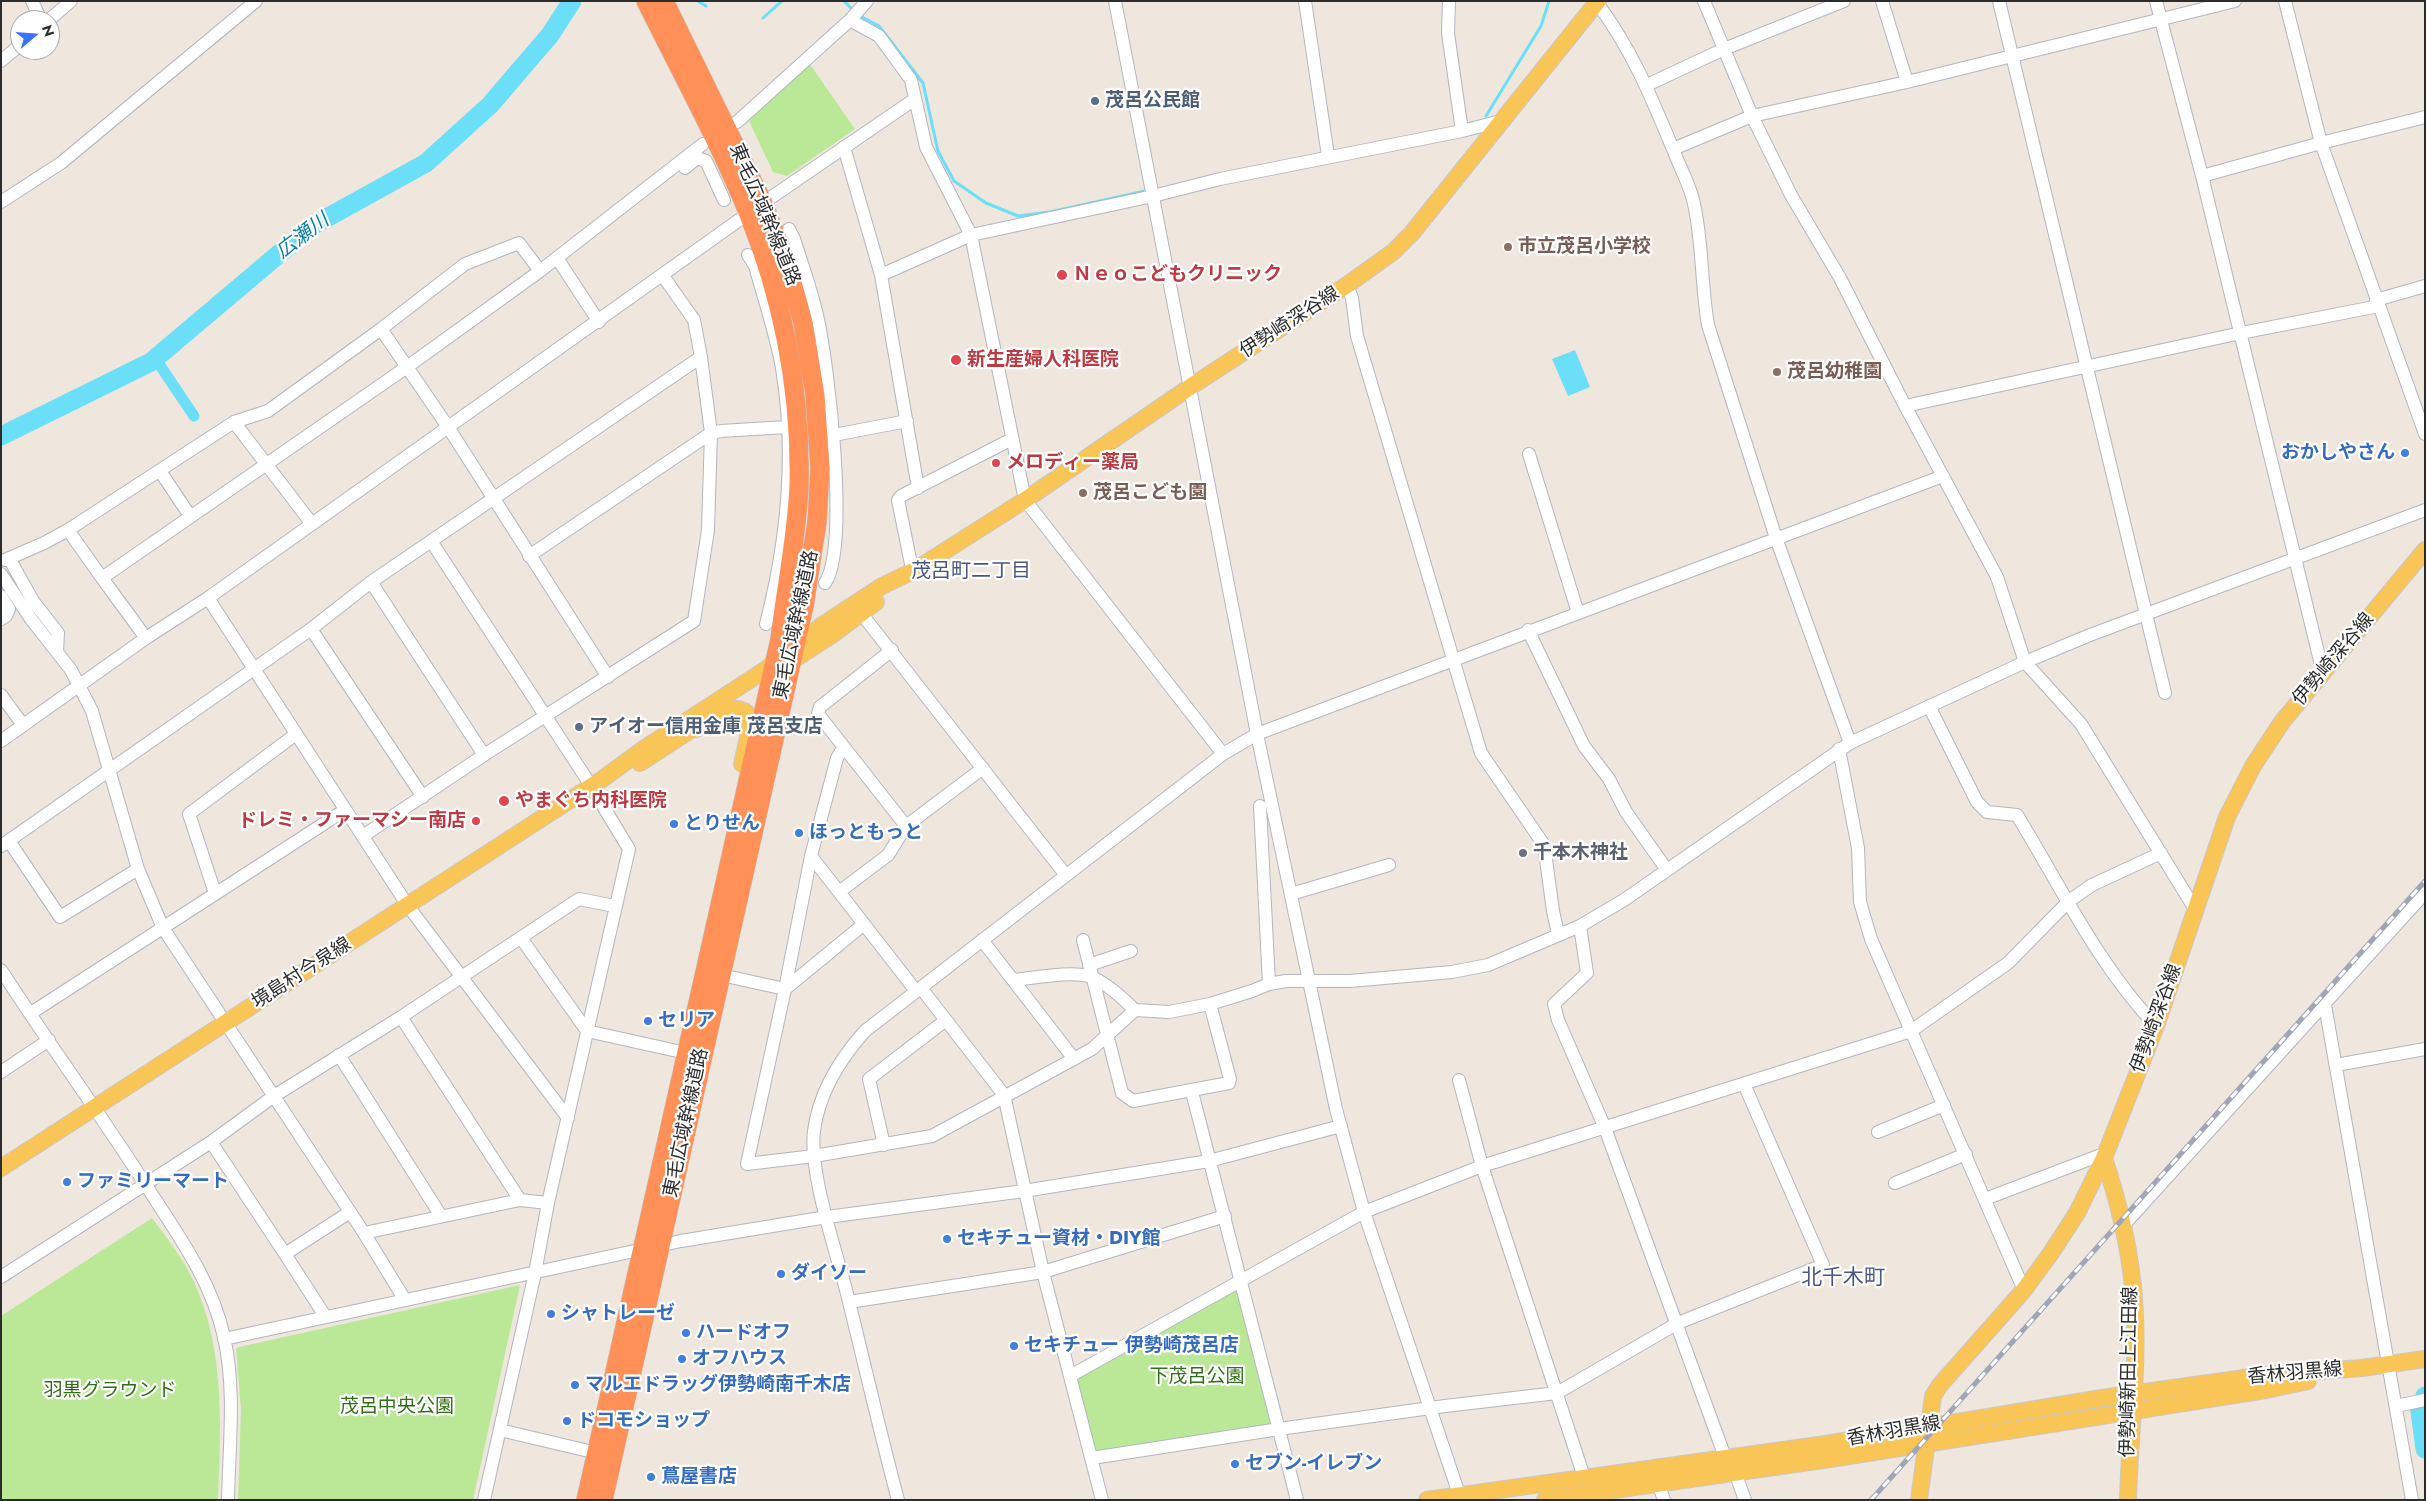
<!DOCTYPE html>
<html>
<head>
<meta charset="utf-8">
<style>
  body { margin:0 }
  #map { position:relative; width:2426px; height:1501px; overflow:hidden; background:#efe6de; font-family:Jost,sans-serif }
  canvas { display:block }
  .frame { position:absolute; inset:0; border:2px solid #2c2c2c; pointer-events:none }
  .north { position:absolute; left:10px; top:10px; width:50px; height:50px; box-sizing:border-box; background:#fff; border:1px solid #ababab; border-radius:50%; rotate:72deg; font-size:14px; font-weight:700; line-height:20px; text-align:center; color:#2c2c2c }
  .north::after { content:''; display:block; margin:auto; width:18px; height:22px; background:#3a71ff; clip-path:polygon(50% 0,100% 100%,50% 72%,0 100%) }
</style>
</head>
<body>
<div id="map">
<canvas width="2426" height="1501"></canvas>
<div class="frame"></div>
<div class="north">N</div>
</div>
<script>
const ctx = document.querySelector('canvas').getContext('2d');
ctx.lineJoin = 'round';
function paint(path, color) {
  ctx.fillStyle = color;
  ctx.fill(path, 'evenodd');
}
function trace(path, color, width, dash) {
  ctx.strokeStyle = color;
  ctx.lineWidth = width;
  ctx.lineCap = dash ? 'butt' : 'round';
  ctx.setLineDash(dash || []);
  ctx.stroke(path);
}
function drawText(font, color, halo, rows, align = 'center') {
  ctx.font = font + ' Jost,"Noto Sans JP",sans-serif';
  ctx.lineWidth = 4.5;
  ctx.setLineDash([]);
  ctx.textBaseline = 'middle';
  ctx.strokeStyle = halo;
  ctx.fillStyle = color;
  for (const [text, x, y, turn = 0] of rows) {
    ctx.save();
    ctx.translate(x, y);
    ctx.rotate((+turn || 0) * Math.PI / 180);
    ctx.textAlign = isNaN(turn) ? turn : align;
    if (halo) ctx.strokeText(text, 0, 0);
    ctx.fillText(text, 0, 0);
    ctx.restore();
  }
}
const green = new Path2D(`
  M809,63L855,129L787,176L773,172L749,121Z
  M152,1218C164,1234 177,1251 187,1268C226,1340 221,1421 218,1500H1V1316Z
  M520,1285L473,1500H238L241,1409L236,1349L239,1347Z
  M1236,1289L1271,1421L1267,1427L1100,1452L1096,1450L1077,1380L1079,1376Z`);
const water = new Path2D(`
  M1575,350L1590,387L1568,396L1552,359Z`);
const stream = new Path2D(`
  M698,1L706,6
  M844,1L854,11
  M858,15L879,26L923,83L938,151L954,181L986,203L1018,216L1050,212L1145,191
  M763,18L782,1
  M1486,116L1541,26L1549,1`);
const canal = new Path2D(`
  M155,358L194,416`);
const river = new Path2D(`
  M1,436L151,362L312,226L426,163L490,105L550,35L572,1
  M2425,1396L2420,1411L2425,1449`);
const minor = new Path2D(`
  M32,1L41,20
  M1115,1L1257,734L1336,1109L1364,1212L1461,1500
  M1305,1L1328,156
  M1449,1L1448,33L1462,131
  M1704,1L1752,116L1791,195L1840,278L1902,400L1997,577L2025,662L2081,724L2195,909
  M1882,1L1907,82
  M1999,1L2165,693
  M2156,1L2202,176L2323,673
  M2285,1L2321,143L2425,434
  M1597,3C1632,49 1653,101 1675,154C1681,170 1691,187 1694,204C1703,244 1701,285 1708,325L1776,538L1850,743
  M49,20L71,1
  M850,20L879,36L911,80L926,147L971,235L1025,500L1223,754
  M1,61L20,45
  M1647,85L1724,49L1844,1
  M737,122L850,20L867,1
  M844,147L881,275L918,488
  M1673,149L1752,116L1907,82L2235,1
  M685,168L697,158L706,161L724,200
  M2202,176L2321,143L2425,117
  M1,202L61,163L256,1
  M789,229L794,239C802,264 811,289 817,315C828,362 850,547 825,583
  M748,255L755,266C764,299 776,334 782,368C796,453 787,542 766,624
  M557,258L599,322
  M881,275L971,235L1153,196L1220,179L1462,131L1505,120
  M1347,285L1352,298L1357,336L1481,753L1544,845L1553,911L1558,934
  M2376,300L2425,286
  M381,329L448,427L608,677
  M1905,406L2241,333L2379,306
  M234,422L312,524
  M834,435L907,421
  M1529,454L1578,613
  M160,471L190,516
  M68,530L102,578
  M431,541L586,778L629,849L548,1203L535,1273L484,1500
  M529,556L711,433L721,431L787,427
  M9,558L33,601L58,633L57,652
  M5,560L44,543L68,530L234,422L268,411L381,329L465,264L519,243L540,271
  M915,570L911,564L898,500L901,496L1012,439
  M1,574L31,619L71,670L92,711L138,869L163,928L364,1233L405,1300
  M371,582L484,755
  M1,596L9,609L6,616L1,619
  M208,598L408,906L568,1118
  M861,613L1065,874
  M311,629L423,797
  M1528,630L1584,746L1609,779L1626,812L1667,870
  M146,638L102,578L407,367L540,271L703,144
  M892,650L820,707L818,714L906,826
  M1,695L23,725
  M1929,706L1977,802L1987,812L2017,815C2061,887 2098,965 2156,1026
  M1,741L146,638L208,598L763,203L915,99
  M843,748L837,758L811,856L785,989L747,1164L814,1156L932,1136L1092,1049L1135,1010L1169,1012L1210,1004L1252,991L1269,984L1286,981H1350L1452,972L1488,965L1580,926L1624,900L1850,743L2025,662L2090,635L2425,510
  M1839,749L1858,848L1860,902L1871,939L2024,1290
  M1260,806L1269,984
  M363,836L484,755L694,621L708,530L711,433L701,357L694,320L663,276
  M9,841L60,917L138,869
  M1,846L311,629L371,582L701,357
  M811,856L916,991
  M839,892L888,855L906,826L983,768
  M215,893L189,814L296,734
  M1291,894L1389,865
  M1580,926L1587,973L1554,1004L1558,1020L1605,1128L1725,1457
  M521,938L587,1031L686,1053
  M982,940L1074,1059
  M1083,940L1122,1093L1133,1101L1229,1083L1230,1079L1210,1004
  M1089,965L1131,951
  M1,970C49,1044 101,1115 149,1190C179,1236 212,1282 224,1337C236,1390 229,1446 228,1500
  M721,975L785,989
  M1014,980C1034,978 1073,970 1091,977C1107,983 1123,999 1135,1010
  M921,988L1004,1095L1043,1272L1102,1500
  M785,989L864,924
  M2325,1005L2412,1500
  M31,1013L345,810
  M401,1017L520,1200
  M339,1055L441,1216
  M2336,1065L2425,1049
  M1,1072L49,1040
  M1459,1080L1482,1166L1584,1477
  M1192,1092L1297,1500
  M1878,1132L1944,1105
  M211,1142L285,1254L350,1212
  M884,1145L869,1079L946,1020
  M1895,1183L1966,1154
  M1985,1199L2106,1153
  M2122,1227L2425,893
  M364,1233L520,1200L548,1203
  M285,1254L325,1316
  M1,1277L211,1142L274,1096L401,1017L579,899L615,906
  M849,1302L1043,1272L1225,1216
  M224,1339L681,1241L827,1217L1024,1191L1209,1161L1341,1126
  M1070,1376L1364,1212L1482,1166L1911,1031L2008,963L2069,901L2092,885L2161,853
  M2396,1406L2425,1400
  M500,1430L597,1453
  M1092,1458L1279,1429L1445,1406L1557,1393L1678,1323L1823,1265L1744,1084
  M1735,1472L1745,1500
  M1658,1483L1664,1500
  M898,1500C879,1429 863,1357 845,1286C834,1245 809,1171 814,1131C819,1092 839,1060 865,1031L1223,754L1257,734L1943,476`);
const major = new Path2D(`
  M787,664L832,635L876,602
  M696,729L732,710L738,709L746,712L751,724L742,764
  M640,763L703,722
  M2104,1158C2117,1197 2127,1237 2132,1278C2141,1351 2130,1427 2128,1500
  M1,1168L601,780L645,748L765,670L821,626L882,586L915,570L1025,500L1190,387L1347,285L1393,252L1412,233L1598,1
  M1427,1500L1826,1444L2102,1398L2266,1375L2362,1368L2425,1359
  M1545,1500L1830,1459L2266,1390L2308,1381
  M1919,1500L1933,1396L1940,1385L2024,1290L2051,1253L2077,1213L2104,1158L2156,1026L2227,817L2253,766L2282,722L2425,550`);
const highway = new Path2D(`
  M586,1500L780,639C786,588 797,536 799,485C801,391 783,299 748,212C719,141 680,70 646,1
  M603,1500L804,606L817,522L820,468L815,395L803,323L786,261L763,203L664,1`);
const rail = new Path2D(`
  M1871,1500L2425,881`);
const markers = [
  [1095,101,5,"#5c6f8a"],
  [1508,247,5,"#8d6e63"],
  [1062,275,6,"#e0444e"],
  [956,360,6,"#e0444e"],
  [1777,372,5,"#8d6e63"],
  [2405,453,5,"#3f7fe0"],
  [996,463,5,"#e0444e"],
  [1083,493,5,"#8d6e63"],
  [579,727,5,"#5c6f8a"],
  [504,801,6,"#e0444e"],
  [476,821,5,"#e0444e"],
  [674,824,5,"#3f7fe0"],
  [799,833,5,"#3f7fe0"],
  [1523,853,5,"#6b7280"],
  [648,1021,5,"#3f7fe0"],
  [67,1182,5,"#3f7fe0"],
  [947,1239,5,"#3f7fe0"],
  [781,1274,5,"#3f7fe0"],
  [551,1314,5,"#3f7fe0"],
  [686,1333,5,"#3f7fe0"],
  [1014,1346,5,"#3f7fe0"],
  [682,1359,5,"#3f7fe0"],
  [575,1385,5,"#3f7fe0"],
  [567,1421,5,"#3f7fe0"],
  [1235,1464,5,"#3f7fe0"],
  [651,1477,5,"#3f7fe0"]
];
const serviceNames = [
  ["茂呂公民館",1105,101],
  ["アイオー信用金庫 茂呂支店",589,727]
];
const streetNames = [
  ["東毛広域幹線道路",764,215,67],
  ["伊勢崎深谷線",1290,323,-33],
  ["東毛広域幹線道路",797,625,-78],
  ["伊勢崎深谷線",2334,660,-50],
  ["境島村今泉線",302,974,-33],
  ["伊勢崎深谷線",2157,1019,-70],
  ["東毛広域幹線道路",687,1123,-78],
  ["伊勢崎新田上江田線",2130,1372,-89],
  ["香林羽黒線",2295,1374,-5],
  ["香林羽黒線",1894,1432,-10]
];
const educationNames = [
  ["市立茂呂小学校",1518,247],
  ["茂呂幼稚園",1787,372],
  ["茂呂こども園",1093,493]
];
const healthNames = [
  ["Ｎｅｏこどもクリニック",1073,275],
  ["新生産婦人科医院",967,360],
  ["メロディー薬局",1006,463],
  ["やまぐち内科医院",515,801],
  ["ドレミ・ファーマシー南店",466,821,"right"]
];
const shopNames = [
  ["おかしやさん",2395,453,"right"],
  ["とりせん",684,824],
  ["ほっともっと",809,833],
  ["セリア",658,1021],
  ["ファミリーマート",77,1182],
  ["セキチュー資材・DIY館",957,1239],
  ["ダイソー",791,1274],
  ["シャトレーゼ",561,1314],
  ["ハードオフ",696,1333],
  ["セキチュー 伊勢崎茂呂店",1024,1346],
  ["オフハウス",692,1359],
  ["マルエドラッグ伊勢崎南千木店",585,1385],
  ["ドコモショップ",577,1421],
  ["セブン-イレブン",1245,1464],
  ["蔦屋書店",661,1477]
];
const worshipNames = [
  ["千本木神社",1533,853]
];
const parkNames = [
  ["下茂呂公園",1197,1377],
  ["羽黒グラウンド",110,1391],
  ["茂呂中央公園",397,1407]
];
const waterNames = [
  ["広瀬川",303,237,-37]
];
const neighbourhoodNames = [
  ["茂呂町二丁目",971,572]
];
const quarterNames = [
  ["北千木町",1843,1279]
];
paint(green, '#bae897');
paint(water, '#6adff7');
trace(stream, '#6adff7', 3);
trace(canal, '#6adff7', 11);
trace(river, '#6adff7', 19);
trace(minor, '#b2b6c1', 14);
trace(major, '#c8c8c8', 18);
trace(highway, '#c8c8c8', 20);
trace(minor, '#fff', 12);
trace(major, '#fac557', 16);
trace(highway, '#ff9158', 19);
trace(rail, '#a0a5b8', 5);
trace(rail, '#fff', 3, [9]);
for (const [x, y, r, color] of markers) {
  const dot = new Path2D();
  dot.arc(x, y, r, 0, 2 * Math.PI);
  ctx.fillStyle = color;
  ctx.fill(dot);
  trace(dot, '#fff', 2);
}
drawText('bold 19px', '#4e5e75', '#fff', serviceNames, 'left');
drawText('19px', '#2c2c2c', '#fff', streetNames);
drawText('bold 19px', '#785e54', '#fff', educationNames, 'left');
drawText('bold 19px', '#be3a42', '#fff', healthNames, 'left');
drawText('bold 19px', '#366cbe', '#fff', shopNames, 'left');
drawText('bold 19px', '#5b616d', '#fff', worshipNames, 'left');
drawText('19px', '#317016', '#fff', parkNames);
drawText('italic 20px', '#047fa8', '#fff', waterNames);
drawText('20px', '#495881', '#fff', neighbourhoodNames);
drawText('21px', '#495881', '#fff', quarterNames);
</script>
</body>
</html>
